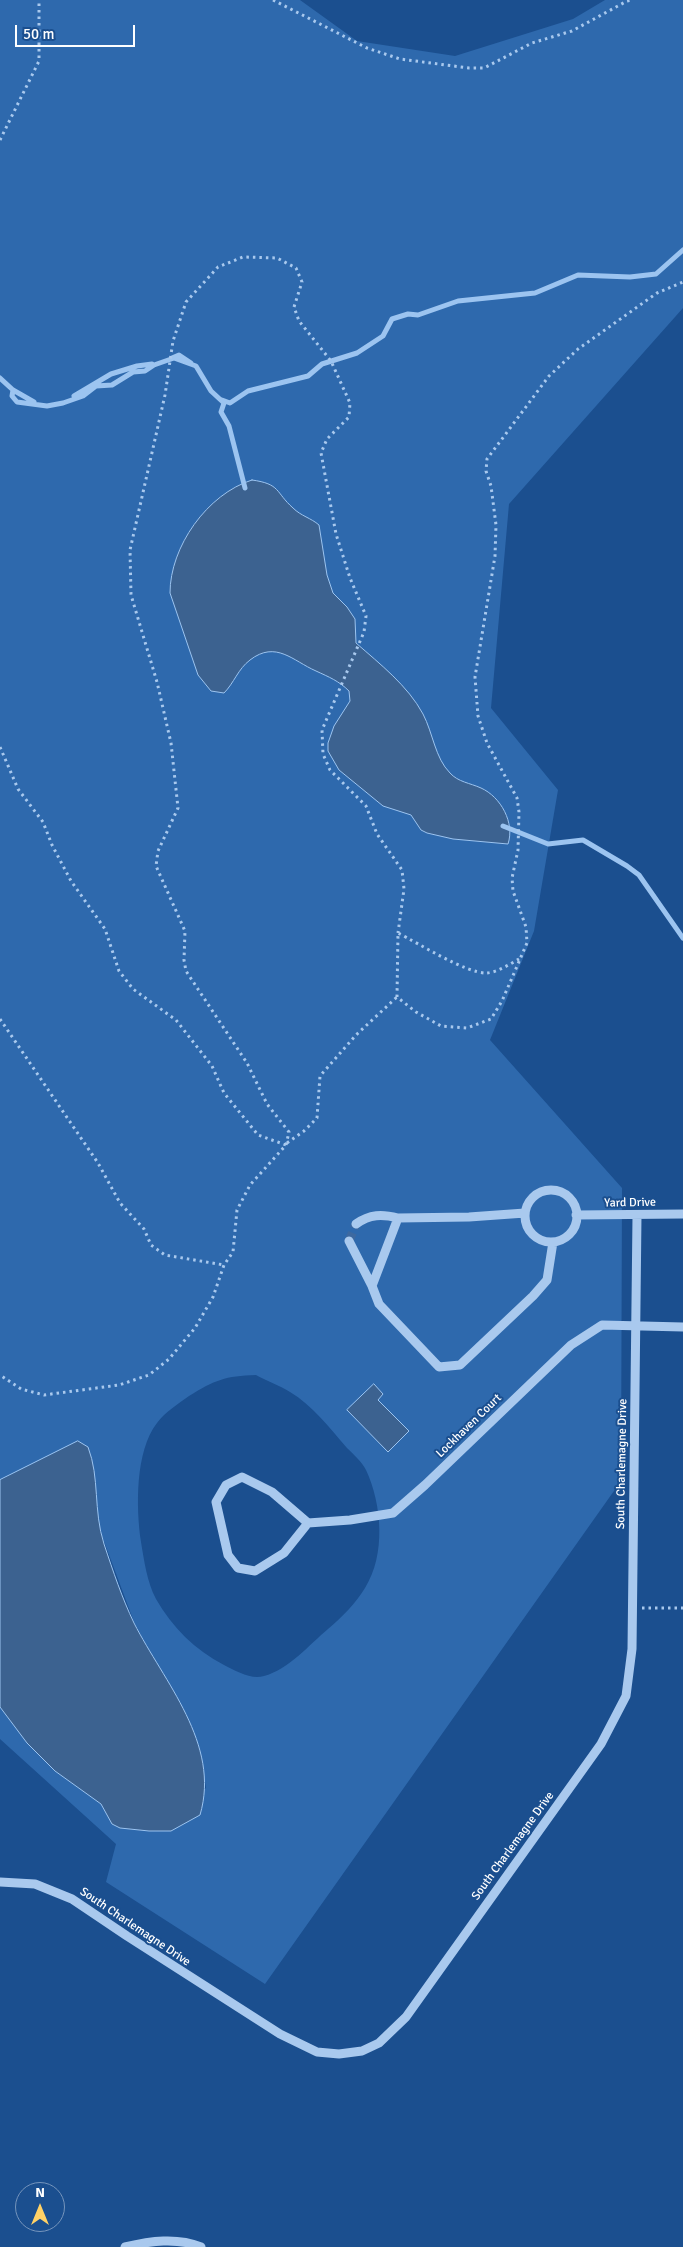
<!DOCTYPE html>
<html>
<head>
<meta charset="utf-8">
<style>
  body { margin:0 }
  #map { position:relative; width:683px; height:2247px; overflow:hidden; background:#1b4f8f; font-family:Signika,sans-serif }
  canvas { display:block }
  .north { position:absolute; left:15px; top:2182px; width:50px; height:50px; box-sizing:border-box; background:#1b4f8f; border:1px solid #7695bc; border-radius:50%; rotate:0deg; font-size:14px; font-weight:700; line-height:20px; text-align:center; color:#fff }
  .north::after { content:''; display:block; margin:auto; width:18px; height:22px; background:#ffd166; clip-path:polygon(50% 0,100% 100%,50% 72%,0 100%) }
  .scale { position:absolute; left:15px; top:25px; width:120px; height:22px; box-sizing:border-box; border:2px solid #fff; border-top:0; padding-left:6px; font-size:15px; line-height:18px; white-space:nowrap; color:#fff; -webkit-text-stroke:4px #1b4f8f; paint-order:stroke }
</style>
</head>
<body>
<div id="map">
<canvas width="683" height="2247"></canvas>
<div class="north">N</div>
<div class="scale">50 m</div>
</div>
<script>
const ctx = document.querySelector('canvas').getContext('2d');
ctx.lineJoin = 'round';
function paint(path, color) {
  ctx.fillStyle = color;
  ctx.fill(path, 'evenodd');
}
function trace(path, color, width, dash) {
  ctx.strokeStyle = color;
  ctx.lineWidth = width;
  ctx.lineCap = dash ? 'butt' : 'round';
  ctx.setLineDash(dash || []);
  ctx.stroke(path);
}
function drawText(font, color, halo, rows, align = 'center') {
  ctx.font = font + ' Signika,sans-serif';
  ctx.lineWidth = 4;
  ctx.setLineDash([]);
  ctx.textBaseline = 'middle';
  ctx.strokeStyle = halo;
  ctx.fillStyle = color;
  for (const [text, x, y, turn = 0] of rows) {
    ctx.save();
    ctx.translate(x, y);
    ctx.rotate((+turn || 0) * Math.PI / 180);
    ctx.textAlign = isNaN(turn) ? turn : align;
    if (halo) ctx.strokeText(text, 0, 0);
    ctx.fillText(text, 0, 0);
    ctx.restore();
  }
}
const green = new Path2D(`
  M0,0H300L357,41L455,56L573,19L605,0H683V308L509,504L491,708L558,790L534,931L490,1040L622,1188L621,1481L265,1984L106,1882L116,1844L0,1739V1707L27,1743L55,1771L101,1804L112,1824L120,1828L148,1831L206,1788L200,1749L134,1622L99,1528L95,1504L10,1475L0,1480ZM256,1375C267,1381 279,1385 290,1392C312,1405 330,1428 347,1448C353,1454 362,1462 366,1470C382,1504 386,1555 365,1588C356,1603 342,1617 328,1629C310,1644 288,1670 264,1676C251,1680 236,1671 224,1665C195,1650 172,1627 156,1599C147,1582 144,1560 141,1542C136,1508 135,1451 157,1423C165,1412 178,1404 189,1396C215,1380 225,1376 256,1375Z`);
const water = new Path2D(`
  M252,480C281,484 275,492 293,508C301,516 311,518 319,525L327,575L333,593L347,607L355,619L356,643C380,664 408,686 423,714C433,733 435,758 450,773C458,782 470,783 481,788C501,797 515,823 508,844L453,839L427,833L421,830L411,815L383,806L339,770L328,751V743L334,726L350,701L349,691C339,681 329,677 316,671C293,661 276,640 250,660C238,669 234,683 224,693L211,691L198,675L170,593C170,547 207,494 252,480Z
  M374,1384L383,1394L378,1400L409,1431L388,1452L347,1410Z
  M78,1441L88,1447C100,1478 93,1510 104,1544C113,1571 122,1598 134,1623C164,1682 221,1744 200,1815L171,1831H149L120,1828L112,1824L101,1804L55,1771L27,1743L0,1707V1480Z`);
const stream = new Path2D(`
  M172,358L179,355L191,363
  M0,378L13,390L34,402
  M13,390L12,396L17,402L47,406L63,403L83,396L96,386L112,385L133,372L145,371L154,365L174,358L196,366L211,391L224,403L221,412L229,426L245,488
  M74,396L111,374L137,366L152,364
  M222,400L230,403L248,391L308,376L322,364L357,353L383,336L392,319L408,314L418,315L458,301L535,293L578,275L630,277L656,274L683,250
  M503,826L548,844L583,840L627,866L639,875L683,938`);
const minorTunnel = new Path2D(`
  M349,1241L356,1224`);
const path = new Path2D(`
  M273,0L367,48L400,59L469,68H484L532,43L572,31L627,1L632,0
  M0,140L39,61V0
  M0,747L18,789L43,822L52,845L71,881L105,929L119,971L133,989L176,1020L212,1066L224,1093L258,1135L286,1145L250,1185L237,1210L233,1252L224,1265L213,1297L195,1328L169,1359L149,1375L119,1385L44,1395L21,1389L0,1375
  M519,959C510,964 498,972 487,973C467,974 418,943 398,933L397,997L416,1012L441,1026L467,1028L491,1019L502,1001L527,943L526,927L513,891L512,878L518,850L519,812L517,798L487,743L478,716L475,677L495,556L496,525L491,486L486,471L487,459L549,376L578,349L657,293L683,282
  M0,1019L98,1163L120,1203L144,1229L151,1245L165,1255L224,1265
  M287,1143L304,1131L317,1118L320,1076L356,1035L397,997
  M286,1145L289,1132L267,1104L247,1063L186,971L184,960L185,931L156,866L158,851L178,808L171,743L157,682L131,595L130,550L165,395L173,341L186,302L218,267L243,257L277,258L296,268L302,282L294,307L299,321L331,361L350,403L349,417L327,439L321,453L336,534L350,578L366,616L364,632L322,730L323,754L330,770L366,806L377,834L402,870L404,889L398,933
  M642,1608H683`);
const minor = new Path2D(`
  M525 1216a26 26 0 1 1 52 0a26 26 0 1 1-52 0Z
  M525,1213L469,1217L398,1218L372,1286L379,1304L439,1367L460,1365L533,1296L547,1280L553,1242
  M576,1215L683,1214
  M356,1224C370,1214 382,1214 398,1218
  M349,1241L372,1286
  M308,1523L284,1553L255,1571L238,1568L228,1555L216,1502L226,1485L242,1477L272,1492L308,1523L350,1520L393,1513L425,1485L571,1345L602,1325L683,1327
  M0,1882L35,1884L72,1899L127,1936L280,2034L317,2052L339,2054L362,2051L379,2043L406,2017L601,1744L626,1696L632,1649L637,1216
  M125,2247C150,2241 177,2237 201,2247`);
const streetNames = [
  ["Yard Drive",630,1203,-1],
  ["Lockhaven Court",469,1426,-44],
  ["South Charlemagne Drive",622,1464,-89],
  ["South Charlemagne Drive",513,1846,-54],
  ["South Charlemagne Drive",135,1927,34]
];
paint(green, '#2e69ad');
paint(water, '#3c6290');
trace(water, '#9cc4f0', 1);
trace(stream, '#9cc4f0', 5);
trace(minorTunnel, '#3d69a0', 9, [9, 4.5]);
trace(path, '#a9c9ee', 3, [2.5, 4]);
trace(minor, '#a9c9ee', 9);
drawText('12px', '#fff', '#1b4f8f', streetNames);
</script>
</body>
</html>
